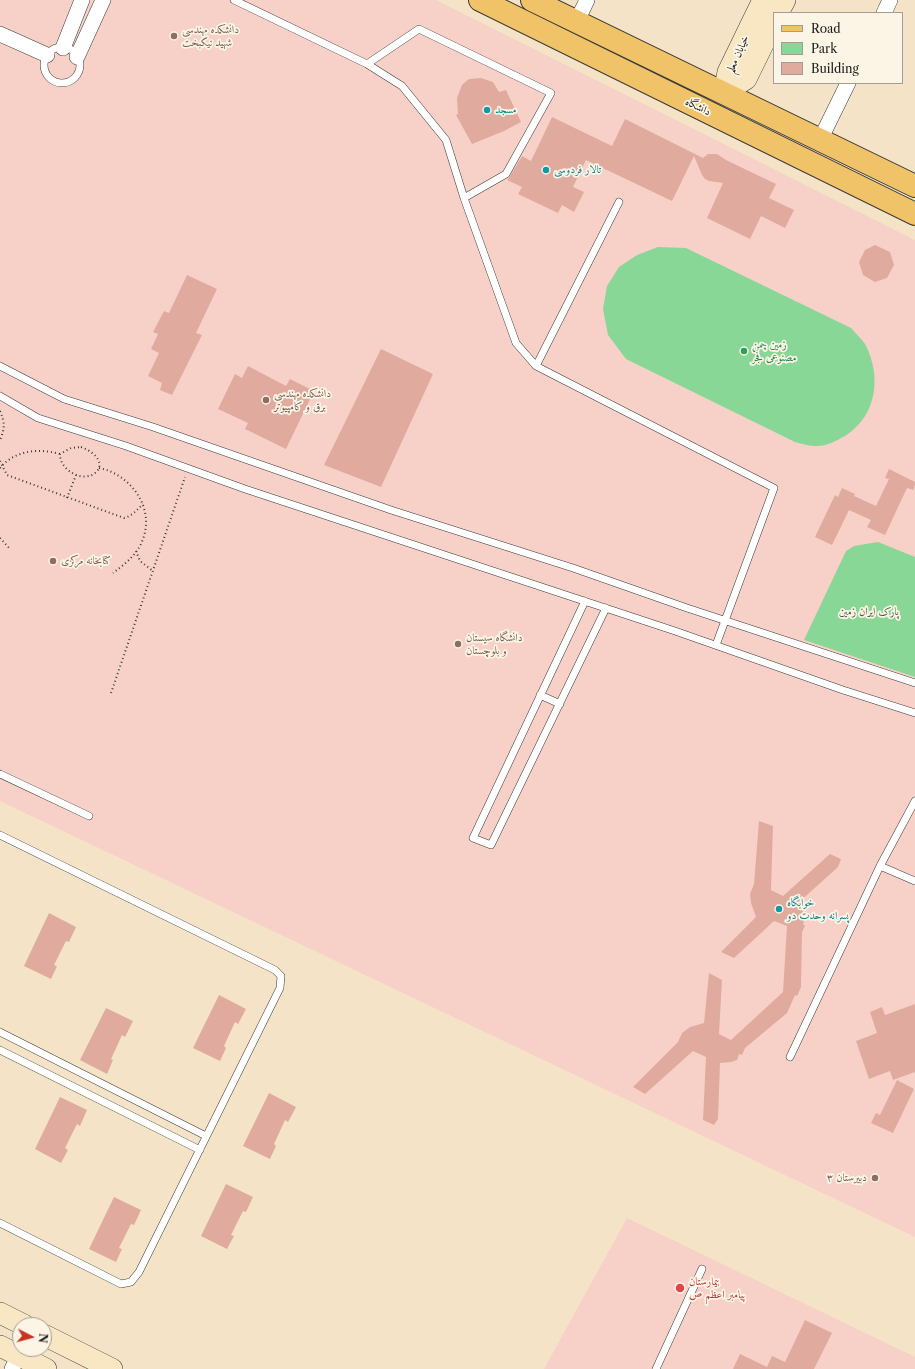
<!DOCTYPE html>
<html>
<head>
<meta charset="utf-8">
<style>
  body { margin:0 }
  #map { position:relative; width:915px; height:1369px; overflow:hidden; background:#f4e3c7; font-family:"Libre Caslon Text",serif }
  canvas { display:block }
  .legend { position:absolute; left:773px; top:12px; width:130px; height:72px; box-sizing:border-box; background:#fcf5e5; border:1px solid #a29e95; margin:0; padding:5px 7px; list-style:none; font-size:12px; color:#1c1c1c }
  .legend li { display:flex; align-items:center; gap:8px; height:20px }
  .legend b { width:20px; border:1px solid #a29e95 }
  .north { position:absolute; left:12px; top:1317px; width:40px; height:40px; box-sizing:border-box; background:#fcf5e5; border:1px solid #a29e95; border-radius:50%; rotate:96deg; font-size:11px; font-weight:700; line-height:16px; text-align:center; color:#1c1c1c }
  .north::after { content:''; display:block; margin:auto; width:14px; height:18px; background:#c8321e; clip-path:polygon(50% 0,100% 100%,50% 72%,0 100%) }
</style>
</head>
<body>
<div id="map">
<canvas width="915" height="1369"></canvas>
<ul class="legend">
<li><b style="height:5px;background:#f1c369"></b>Road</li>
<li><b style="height:11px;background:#88d796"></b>Park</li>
<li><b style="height:11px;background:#e0ab9e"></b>Building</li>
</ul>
<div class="north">N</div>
</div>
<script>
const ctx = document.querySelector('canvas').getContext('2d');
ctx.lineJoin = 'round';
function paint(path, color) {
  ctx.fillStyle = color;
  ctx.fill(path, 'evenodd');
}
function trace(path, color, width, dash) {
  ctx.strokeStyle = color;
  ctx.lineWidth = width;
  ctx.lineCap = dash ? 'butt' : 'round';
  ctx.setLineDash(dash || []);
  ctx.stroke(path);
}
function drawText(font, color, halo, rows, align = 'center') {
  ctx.font = font + ' "Libre Caslon Text",Amiri,serif';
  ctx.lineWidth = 3.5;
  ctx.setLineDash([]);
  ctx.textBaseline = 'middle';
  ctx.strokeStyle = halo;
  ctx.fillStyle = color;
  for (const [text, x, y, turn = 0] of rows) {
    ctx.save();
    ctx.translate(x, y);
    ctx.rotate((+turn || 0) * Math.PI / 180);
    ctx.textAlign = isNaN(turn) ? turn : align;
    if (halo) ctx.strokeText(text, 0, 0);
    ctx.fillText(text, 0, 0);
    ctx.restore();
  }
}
const built = new Path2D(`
  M0,0H436L915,240V1237L0,801Z
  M627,1218L915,1357V1369H544Z`);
const green = new Path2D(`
  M658,247L686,248L851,328C855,333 861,338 865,344C882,376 877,416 845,436C836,441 827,446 816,446C810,446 802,444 795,442L626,359L608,335L603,309L607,286L619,267L637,255Z
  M878,542L915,557V677L804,640L846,551L854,546Z`);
const building = new Path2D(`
  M481,78L493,82L499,92L506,90L521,122L504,131L472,144L456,115L458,114L457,98L462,85L469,79Z
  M552,117L612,146L625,119L703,158L708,154H717L726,160L776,184L769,198L794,210L785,228L761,216L750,239L707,218L723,183L709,181L705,179L702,175L694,156L672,201L586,160L573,187L584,192L574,212L562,205L558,213L518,194L522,187L507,180L510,176L522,156L531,161Z
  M875,245L890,252L894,265L887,278L875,282L863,275L859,262L865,250Z
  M187,275L217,289L196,333L202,335L172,395L160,390L162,383L148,376L159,353L151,349L158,334L153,332L164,311L169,313Z
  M381,349L433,374L381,487L324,465Z
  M248,366L286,386L290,379L314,391L286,449L245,429L248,423L218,409L235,374L242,378Z
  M889,469L915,482V485L913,490L907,488L885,535L867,527L871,520L849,510L832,545L815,537L835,495L838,497L842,488L855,494L854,496L876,506L889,479L885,478Z
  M759,821L773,826L771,890L783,896L830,854L841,859L838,867L797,904L804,913L805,918L803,924L805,926L802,932L801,987L797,996L795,995L787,1013L745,1048L742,1055L739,1054L737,1060L731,1062L720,1063L718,1119L714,1125L703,1120L706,1057L693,1051L645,1094L633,1087L678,1042L682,1033L690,1027L704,1023L709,973L722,980L719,1034L731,1040L783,992L787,926L774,921L734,958L721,952L756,917L751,903L750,894L754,884Z
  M49,913L76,927L69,942L66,941L54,965L57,966L51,979L24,966Z
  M219,995L246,1009L238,1024L235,1022L224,1046L226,1048L220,1061L193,1048Z
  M915,1004V1072L893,1080L890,1071L869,1079L856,1041L877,1033L870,1012L882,1007L885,1015Z
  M106,1008L133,1021L125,1037L122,1035L111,1059L113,1060L107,1074L80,1060Z
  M897,1080L914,1089L893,1133L871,1123L876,1113L880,1115Z
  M269,1093L296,1107L288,1122L285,1120L274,1144L276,1146L270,1159L243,1146Z
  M60,1097L87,1110L80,1126L77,1124L65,1148L68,1150L61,1163L35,1149Z
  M226,1184L253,1197L246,1212L243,1211L231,1235L234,1236L227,1249L201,1236Z
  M114,1197L141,1210L134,1225L131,1224L119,1248L122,1249L116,1262L89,1249Z
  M805,1320L832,1333L814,1369H733L740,1354L767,1367L772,1356L785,1362Z`);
const path = new Path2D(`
  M0,411C5,423 5,428 0,440
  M81,447C119,462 90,489 68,470C63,466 60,460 60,454L71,448Z
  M0,461L7,475L124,518C132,516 137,510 143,504
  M0,468C15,450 39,448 60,454
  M99,468C130,474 155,507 143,539C138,554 125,564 113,573
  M67,498L76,475
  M0,538L10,549
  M136,551L140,561L153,571
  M111,693L185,477`);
const service = new Path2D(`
  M234,0L367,64L419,29L551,93L506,174L464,198
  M44 65a18 18 0 1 1 36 0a18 18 0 1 1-36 0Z
  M367,64L402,86L446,140L464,198L516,343L536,366L774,488L716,645
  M0,366L64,399L153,427L391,510L573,568L687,608L915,683
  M536,366L619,202
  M0,396L38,418L126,446L245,489L675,631L843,690L915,713
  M585,601L473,838L491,845L606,608
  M540,695L560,704
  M0,774L89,816
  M0,835L275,970L281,976L280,988L139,1272L131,1282L121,1284L0,1223
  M880,866L915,881
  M0,1032L206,1136
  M0,1050L200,1150
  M790,1057L880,866L915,801
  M656,1369L702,1269`);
const minor = new Path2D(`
  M884,13L890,0
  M577,21L587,0
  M0,34L47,55
  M63,48L82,0
  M77,57L103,0
  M820,140L848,83
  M12,1369L19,1355`);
const secondary = new Path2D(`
  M778,13L785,0
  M724,93L728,72L763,0
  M724,93L746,79L774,22
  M0,1313L24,1325
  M44,1335L112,1369
  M0,1346L46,1369`);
const primary = new Path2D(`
  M480,0L915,214
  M532,0L915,186`);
const markers = [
  [174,36,4,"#8d6e63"],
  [487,110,4,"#0f9aa8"],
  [546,170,4,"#0f9aa8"],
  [744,351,4,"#2e9e5b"],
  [266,400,4,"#8d6e63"],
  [53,561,4,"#8d6e63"],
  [458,644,4,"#8d6e63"],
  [779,909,4,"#0f9aa8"],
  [875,1178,4,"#8d6e63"],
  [680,1288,5,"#e0444e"]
];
const educationNames = [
  ["دانشکده مهندسی",182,30],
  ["شهید نیکبخت",182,43],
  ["دانشکده مهندسی",274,394],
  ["برق و کامپیوتر",274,407],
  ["کتابخانه مرکزی",61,561],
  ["دانشگاه سیستان",466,638],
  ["و بلوچستان",466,651],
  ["دبیرستان ۳",867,1178,"right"]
];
const streetNames = [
  ["خیابان معلم",738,54,-66],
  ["دانشگاه",698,107,26]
];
const cultureNames = [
  ["مسجد",495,110],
  ["تالار فردوسی",554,170],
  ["خوابگاه",787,903],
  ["پسرانه وحدت دو",787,916]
];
const leisureNames = [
  ["زمین چمن",752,345],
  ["مصنوعی فجر",752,358]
];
const parkNames = [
  ["پارک ایران زمین",869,612]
];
const healthNames = [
  ["بیمارستان",689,1282],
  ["پیامبر اعظم ص",689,1295]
];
paint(built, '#f7d1c8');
paint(green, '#88d796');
paint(building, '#e0ab9e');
trace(service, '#3c3a36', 8);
trace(minor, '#3c3a36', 16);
trace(secondary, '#3c3a36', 22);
trace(primary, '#3c3a36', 24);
trace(path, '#3c3a36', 2, [1, 3]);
trace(service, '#fff', 7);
trace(minor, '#fff', 15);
trace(secondary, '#f9e7c3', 21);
trace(primary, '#f1c369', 22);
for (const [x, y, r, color] of markers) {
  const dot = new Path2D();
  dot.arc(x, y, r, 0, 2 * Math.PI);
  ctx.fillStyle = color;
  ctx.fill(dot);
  trace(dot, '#fcf5e5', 1.5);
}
drawText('11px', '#785e54', '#fcf5e5', educationNames, 'left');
drawText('11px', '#1c1c1c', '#fcf5e5', streetNames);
drawText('11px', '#0d838f', '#fcf5e5', cultureNames, 'left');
drawText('11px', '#27864d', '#fcf5e5', leisureNames, 'left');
drawText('11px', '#425d47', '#fcf5e5', parkNames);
drawText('11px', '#be3a42', '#fcf5e5', healthNames, 'left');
</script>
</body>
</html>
